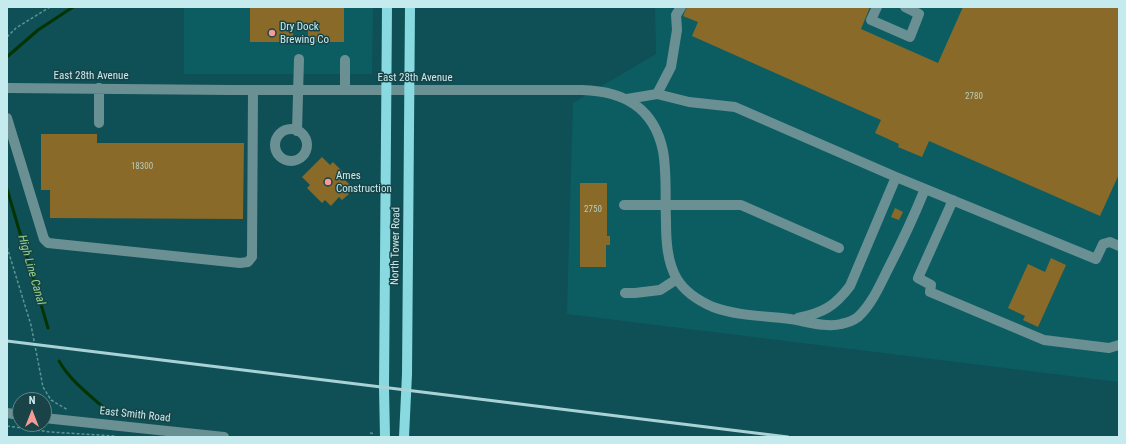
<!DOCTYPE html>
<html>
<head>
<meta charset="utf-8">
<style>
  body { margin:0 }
  #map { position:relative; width:1126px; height:444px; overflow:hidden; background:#0e5055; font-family:"Roboto Condensed",sans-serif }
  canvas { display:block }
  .frame { position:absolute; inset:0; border:8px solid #c6ebee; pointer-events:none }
  .north { position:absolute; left:12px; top:392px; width:40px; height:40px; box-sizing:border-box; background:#194346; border:1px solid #5e8689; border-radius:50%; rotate:0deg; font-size:11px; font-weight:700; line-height:16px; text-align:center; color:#c6ebee }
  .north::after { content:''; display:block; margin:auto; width:14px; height:18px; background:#f59b97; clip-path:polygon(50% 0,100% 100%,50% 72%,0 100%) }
</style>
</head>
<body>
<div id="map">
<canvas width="1126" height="444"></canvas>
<div class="frame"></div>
<div class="north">N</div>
</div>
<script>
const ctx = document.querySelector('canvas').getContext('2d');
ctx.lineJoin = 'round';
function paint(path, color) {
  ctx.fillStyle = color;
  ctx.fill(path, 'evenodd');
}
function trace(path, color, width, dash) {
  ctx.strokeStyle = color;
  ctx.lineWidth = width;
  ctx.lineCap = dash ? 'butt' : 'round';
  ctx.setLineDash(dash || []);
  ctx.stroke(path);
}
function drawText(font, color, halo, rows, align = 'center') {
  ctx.font = font + ' "Roboto Condensed",sans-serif';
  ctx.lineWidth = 3;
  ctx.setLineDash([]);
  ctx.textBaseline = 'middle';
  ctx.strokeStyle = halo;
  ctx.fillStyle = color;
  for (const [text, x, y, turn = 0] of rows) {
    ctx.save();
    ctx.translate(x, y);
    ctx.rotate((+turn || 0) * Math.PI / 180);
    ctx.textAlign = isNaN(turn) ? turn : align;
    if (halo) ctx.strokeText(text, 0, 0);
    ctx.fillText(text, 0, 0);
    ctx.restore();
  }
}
const built = new Path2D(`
  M184,7H373L372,74H184Z
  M655,7H1119V382L567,314L573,103L656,54Z`);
const stream = new Path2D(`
  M8,56L38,30L73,7
  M7,189L48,328
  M59,361C70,380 87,393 103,407`);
const building = new Path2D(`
  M250,7H344V42H308V24H293V42H250Z
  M687,7H870L861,29L938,63L963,7H1119V174L1100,216L929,141L922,157L898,147L899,144L875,133L881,120L692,36L698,22L683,16Z
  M41,134H97V143H244L243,219L50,218V190H41Z
  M322,157L330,165L333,162L348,177L345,180L351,186L346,191L349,194L342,200L339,197L331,206L325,200L322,203L307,188L310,185L302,177Z
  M580,183H607V236H610V245H606V267H580Z
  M895,208L903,212L899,220L891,217Z
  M1051,258L1066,265L1038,327L1023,320L1025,316L1008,308L1028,264L1045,272Z`);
const path = new Path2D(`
  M7,37L16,28L50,7
  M7,247L31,325L43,387L51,400L68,410
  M7,426L50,432L115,436
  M370,433L375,434`);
const minor = new Path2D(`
  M877,7L871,20L910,37L919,14L905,7
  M7,88L231,90H582C623,91 654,107 663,151C667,173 665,198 666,221C666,240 667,262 677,279C685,292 699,301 713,307C737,316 765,316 790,319C805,321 826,328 841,324C846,323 854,320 858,317C872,304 880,285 888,269C902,242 914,216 925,189
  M99,88V123
  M345,90V60
  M657,94L671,67L677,30L676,15L681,7
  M627,99L657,94L689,102L735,107L896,177L1096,259L1103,244L1110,242L1119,246
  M7,118L44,239L48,243L240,263L248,262L252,257L253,90
  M275 145a16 16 0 1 1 32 0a16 16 0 1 1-32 0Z
  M297,131L299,59
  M953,200L918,278L931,285L930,292L1044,340L1109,348L1119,345
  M624,205H741L839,248
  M625,293H635L660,290L677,279
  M798,318C823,313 835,306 850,286L896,177
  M7,413L20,415
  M44,418L224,437`);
const major = new Path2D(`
  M385,437L384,388L387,7
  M404,437L407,374L410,7`);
const rail = new Path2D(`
  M7,341L788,437`);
const markers = [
  [272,33,4,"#f59b97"],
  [328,182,4,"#f59b97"]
];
const numberNames = [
  ["2780",974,97],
  ["18300",142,167],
  ["2750",593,210]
];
const poiNames = [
  ["Dry Dock",280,27],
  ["Brewing Co",280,40],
  ["Ames",336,176],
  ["Construction",336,189]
];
const streetNames = [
  ["East 28th Avenue",91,76],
  ["East 28th Avenue",415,78],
  ["North Tower Road",396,246,-89],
  ["East Smith Road",135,415,6]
];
const waterNames = [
  ["High Line Canal",31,270,74]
];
paint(built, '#0c5d62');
trace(stream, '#023403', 3);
paint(building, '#8a6a28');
trace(path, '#5d9397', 1.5, [3, 2]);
trace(minor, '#6b9094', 10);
trace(major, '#89d9e0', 10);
trace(rail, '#a9d2d6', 3);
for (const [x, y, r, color] of markers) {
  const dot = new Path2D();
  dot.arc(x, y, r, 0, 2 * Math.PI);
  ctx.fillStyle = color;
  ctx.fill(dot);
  trace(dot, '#194346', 1.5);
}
drawText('9px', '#b7cbbc', null, numberNames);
drawText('11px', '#c6ebee', '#194346', poiNames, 'left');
drawText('11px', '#c6ebee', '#194346', streetNames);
drawText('italic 12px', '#90d48b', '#194346', waterNames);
</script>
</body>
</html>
